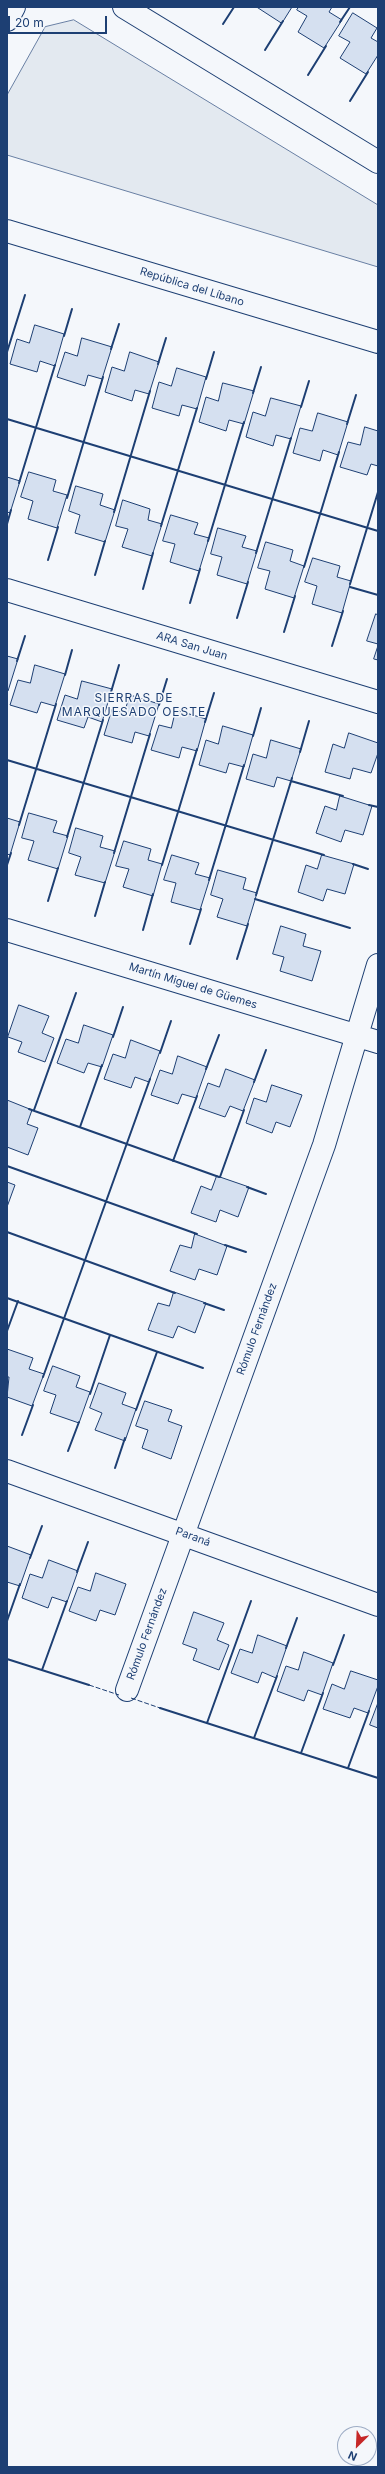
<!DOCTYPE html>
<html>
<head>
<meta charset="utf-8">
<style>
  body { margin:0 }
  #map { position:relative; width:385px; height:2474px; overflow:hidden; background:#f4f7fb; font-family:Inter,sans-serif }
  canvas { display:block }
  .frame { position:absolute; inset:0; border:8px solid #1d3f73; pointer-events:none }
  .north { position:absolute; left:337px; top:2426px; width:40px; height:40px; box-sizing:border-box; background:#f4f7fb; border:1px solid #9eadc5; border-radius:50%; rotate:204deg; font-size:11px; font-weight:700; line-height:16px; text-align:center; color:#1d3f73 }
  .north::after { content:''; display:block; margin:auto; width:14px; height:18px; background:#c62828; clip-path:polygon(50% 0,100% 100%,50% 72%,0 100%) }
  .scale { position:absolute; left:8px; top:16px; width:99px; height:18px; box-sizing:border-box; border:2px solid #1d3f73; border-top:0; padding-left:5px; font-size:12px; line-height:14px; white-space:nowrap; color:#1d3f73; -webkit-text-stroke:3px #f4f7fb; paint-order:stroke }
</style>
</head>
<body>
<div id="map">
<canvas width="385" height="2474"></canvas>
<div class="frame"></div>
<div class="north">N</div>
<div class="scale">20 m</div>
</div>
<script>
const ctx = document.querySelector('canvas').getContext('2d');
ctx.lineJoin = 'round';
function paint(path, color) {
  ctx.fillStyle = color;
  ctx.fill(path, 'evenodd');
}
function trace(path, color, width, dash) {
  ctx.strokeStyle = color;
  ctx.lineWidth = width;
  ctx.lineCap = dash ? 'butt' : 'round';
  ctx.setLineDash(dash || []);
  ctx.stroke(path);
}
function drawText(font, color, halo, rows, align = 'center') {
  ctx.font = font + ' Inter,sans-serif';
  ctx.lineWidth = 3;
  ctx.setLineDash([]);
  ctx.textBaseline = 'middle';
  ctx.strokeStyle = halo;
  ctx.fillStyle = color;
  for (const [text, x, y, turn = 0] of rows) {
    ctx.save();
    ctx.translate(x, y);
    ctx.rotate((+turn || 0) * Math.PI / 180);
    ctx.textAlign = isNaN(turn) ? turn : align;
    if (halo) ctx.strokeText(text, 0, 0);
    ctx.fillText(text, 0, 0);
    ctx.restore();
  }
}
const green = new Path2D(`
  M74,20L378,205V267L7,155V95L45,27Z`);
const building = new Path2D(`
  M257,7H292L282,23Z
  M299,7H332L329,12L342,20L324,48L298,32L307,16L297,10Z
  M353,13L377,28L371,38L378,42V55L366,74L340,58L350,42L339,36Z
  M35,325L64,334L55,366L40,361L37,372L10,364L17,339L29,343Z
  M82,338L112,347L102,379L88,375L85,386L57,377L65,352L77,356Z
  M130,352L159,362L149,394L135,390L132,401L105,392L112,367L124,371Z
  M177,368L206,377L197,409L182,405L179,416L152,408L159,382L171,386Z
  M223,383L254,391L244,424L229,420L226,431L199,422L206,397L218,401Z
  M271,398L301,406L291,439L276,435L273,446L246,437L253,412L265,416Z
  M318,413L348,422L338,455L323,450L320,461L293,453L300,428L312,431Z
  M365,427L378,431V466L371,464L367,475L340,467L348,442L360,445Z
  M29,472L56,480L53,491L67,495L57,528L28,519L33,501L21,497Z
  M7,477L20,481L10,513L7,512Z
  M76,486L103,494L100,505L115,510L105,542L75,533L80,515L69,511Z
  M123,500L150,509L148,520L162,524L152,556L122,547L128,529L116,526Z
  M171,515L198,523L194,534L209,538L199,571L170,562L175,544L163,541Z
  M218,528L246,536L242,547L257,551L247,584L217,575L222,557L211,554Z
  M266,542L293,550L290,561L304,566L294,598L265,589L270,571L258,568Z
  M313,558L340,566L337,577L351,581L342,613L312,604L317,586L305,582Z
  M376,614L378,615V644L367,641Z
  M378,646V660L374,659Z
  M7,656L18,659L8,691H7Z
  M35,665L65,674L55,706L41,702L37,713L10,705L18,680L30,683Z
  M82,681L112,689L102,722L88,717L84,728L57,720L65,695L77,699Z
  M130,695L159,704L149,736L135,732L132,743L104,735L112,709L124,713Z
  M176,710L206,719L197,751L182,747L179,758L151,750L159,725L171,728Z
  M223,726L253,735L244,767L229,763L226,773L199,765L206,740L218,744Z
  M349,733L378,743V753L371,773L353,768L350,779L325,772L333,744L344,748Z
  M271,740L301,749L291,781L277,777L274,787L246,779L253,754L266,758Z
  M340,796L372,806L363,835L345,830L341,842L316,833L325,806L336,810Z
  M29,813L57,821L53,832L68,836L58,869L28,860L34,841L22,838Z
  M7,818L20,822L10,855L7,854Z
  M76,828L103,836L100,847L115,851L105,883L75,875L81,857L69,853Z
  M124,841L151,849L148,860L162,864L153,896L123,887L129,869L116,866Z
  M172,855L199,863L195,874L210,878L200,910L171,902L176,883L164,880Z
  M322,855L354,864L345,894L327,889L323,901L298,892L306,865L317,869Z
  M218,870L246,878L243,889L257,893L247,926L217,917L223,899L211,895Z
  M281,926L306,934L303,946L321,951L312,981L280,971L284,957L273,954Z
  M19,1005L49,1016L42,1033L54,1038L45,1062L18,1052L22,1042L8,1037Z
  M84,1025L113,1035L102,1067L88,1063L84,1073L57,1063L66,1039L78,1043Z
  M131,1040L160,1051L149,1082L135,1077L131,1088L104,1079L113,1054L125,1058Z
  M178,1056L207,1067L196,1098L182,1094L178,1104L151,1095L160,1070L172,1074Z
  M226,1069L255,1080L243,1111L230,1106L225,1117L199,1108L208,1083L219,1087Z
  M272,1085L302,1095L290,1127L276,1122L272,1133L246,1123L254,1098L266,1102Z
  M7,1100L32,1110L27,1124L38,1128L28,1155L7,1147Z
  M217,1176L249,1187L238,1217L220,1210L216,1222L191,1213L201,1186L211,1190Z
  M7,1182L15,1185L7,1207Z
  M195,1234L227,1246L217,1275L199,1269L195,1280L170,1271L180,1245L191,1248Z
  M174,1292L206,1303L195,1333L178,1326L173,1338L148,1330L158,1303L169,1306Z
  M7,1349L33,1358L29,1369L44,1374L32,1406L7,1397L9,1377H7Z
  M53,1366L80,1376L76,1387L90,1392L79,1423L50,1413L56,1395L44,1391Z
  M99,1383L126,1393L122,1404L136,1409L125,1441L95,1430L102,1413L90,1408Z
  M145,1401L172,1410L168,1421L182,1426L171,1459L142,1448L148,1430L136,1426Z
  M7,1546L31,1555L20,1586L7,1582Z
  M49,1560L78,1571L67,1602L52,1597L48,1608L22,1598L30,1574L42,1578Z
  M96,1573L126,1584L115,1615L100,1610L96,1621L69,1611L78,1587L90,1591Z
  M194,1612L224,1623L217,1640L229,1645L219,1670L193,1660L197,1649L183,1644Z
  M258,1635L287,1646L276,1678L262,1672L258,1683L231,1673L240,1649L252,1653Z
  M304,1652L333,1663L322,1695L308,1690L304,1701L277,1691L286,1666L298,1670Z
  M351,1671L378,1680V1686L368,1713L354,1708L350,1718L323,1709L332,1684L344,1689Z
  M378,1703V1728L370,1725Z`);
const minor = new Path2D(`
  M124,7L378,162
  M7,20L14,7
  M7,231L378,342
  M7,590L378,702
  M7,930L378,1042
  M7,1471L378,1605
  M127,1690L324,1145L378,965`);
const fence = new Path2D(`
  M89,1685L119,1695
  M131,1698L160,1708`);
const wall = new Path2D(`
  M340,22L350,7
  M223,24L234,7
  M265,50L283,21
  M308,75L326,46
  M350,101L368,72
  M64,336L72,309
  M111,349L119,324
  M7,352L25,295
  M158,364L166,338
  M206,379L214,352
  M253,393L261,367
  M301,407L309,381
  M7,419L378,531
  M347,424L356,395
  M19,483L55,365
  M67,498L103,377
  M114,512L150,391
  M7,524L11,510
  M161,526L197,408
  M208,541L244,422
  M256,553L291,438
  M48,560L58,527
  M304,567L339,452
  M95,575L105,541
  M350,584L378,492
  M350,587L378,595
  M143,589L153,553
  M190,603L200,569
  M237,618L248,582
  M284,632L295,596
  M332,646L343,611
  M17,661L25,636
  M65,675L72,650
  M111,692L119,665
  M159,705L167,679
  M205,722L214,693
  M253,736L261,708
  M300,752L309,721
  M7,760L324,855
  M291,781L343,796
  M369,805L378,807
  M19,825L56,704
  M67,837L103,720
  M114,853L150,734
  M353,864L368,869
  M7,865L11,853
  M162,865L197,749
  M209,880L244,765
  M256,895L292,778
  M255,899L350,928
  M48,901L58,868
  M95,916L105,882
  M143,930L153,894
  M190,944L201,909
  M237,959L248,924
  M113,1037L123,1007
  M160,1053L171,1021
  M206,1069L219,1035
  M254,1082L266,1050
  M29,1109L219,1177
  M34,1110L76,993
  M80,1127L102,1065
  M173,1161L197,1096
  M7,1166L197,1234
  M220,1177L244,1110
  M247,1187L266,1194
  M7,1232L175,1293
  M225,1245L246,1252
  M7,1298L203,1368
  M204,1303L224,1310
  M7,1331L18,1301
  M43,1377L150,1079
  M90,1394L110,1335
  M136,1410L157,1352
  M22,1435L33,1405
  M68,1451L79,1422
  M115,1468L125,1438
  M30,1558L42,1526
  M77,1572L88,1542
  M7,1621L20,1584
  M286,1648L297,1618
  M7,1659L89,1685
  M333,1665L344,1635
  M42,1670L67,1601
  M160,1708L378,1778
  M207,1723L251,1601
  M254,1738L277,1676
  M301,1753L323,1693
  M348,1768L369,1711`);
const streetNames = [
  ["República del Líbano",192,287,17],
  ["ARA San Juan",192,646,17],
  ["Martín Miguel de Güemes",193,986,17],
  ["Rómulo Fernández",257,1329,-70],
  ["Paraná",193,1537,20],
  ["Rómulo Fernández",147,1634,-70]
];
const neighbourhoodNames = [
  ["SIERRAS DE",134,698],
  ["MARQUESADO OESTE",134,712]
];
paint(green, '#e3e9f0');
trace(green, '#687fa3', 1);
paint(building, '#d5e0f0');
trace(building, '#1d3f73', 1);
trace(minor, '#1d3f73', 24);
trace(minor, '#f4f7fb', 22);
trace(fence, '#1d3f73', 1, [5, 2]);
trace(wall, '#1d3f73', 2);
drawText('11px', '#1d3f73', '#f4f7fb', streetNames);
ctx.letterSpacing = '1px';
drawText('12px', '#1d3f73', '#f4f7fb', neighbourhoodNames);
ctx.letterSpacing = '0px';
</script>
</body>
</html>
